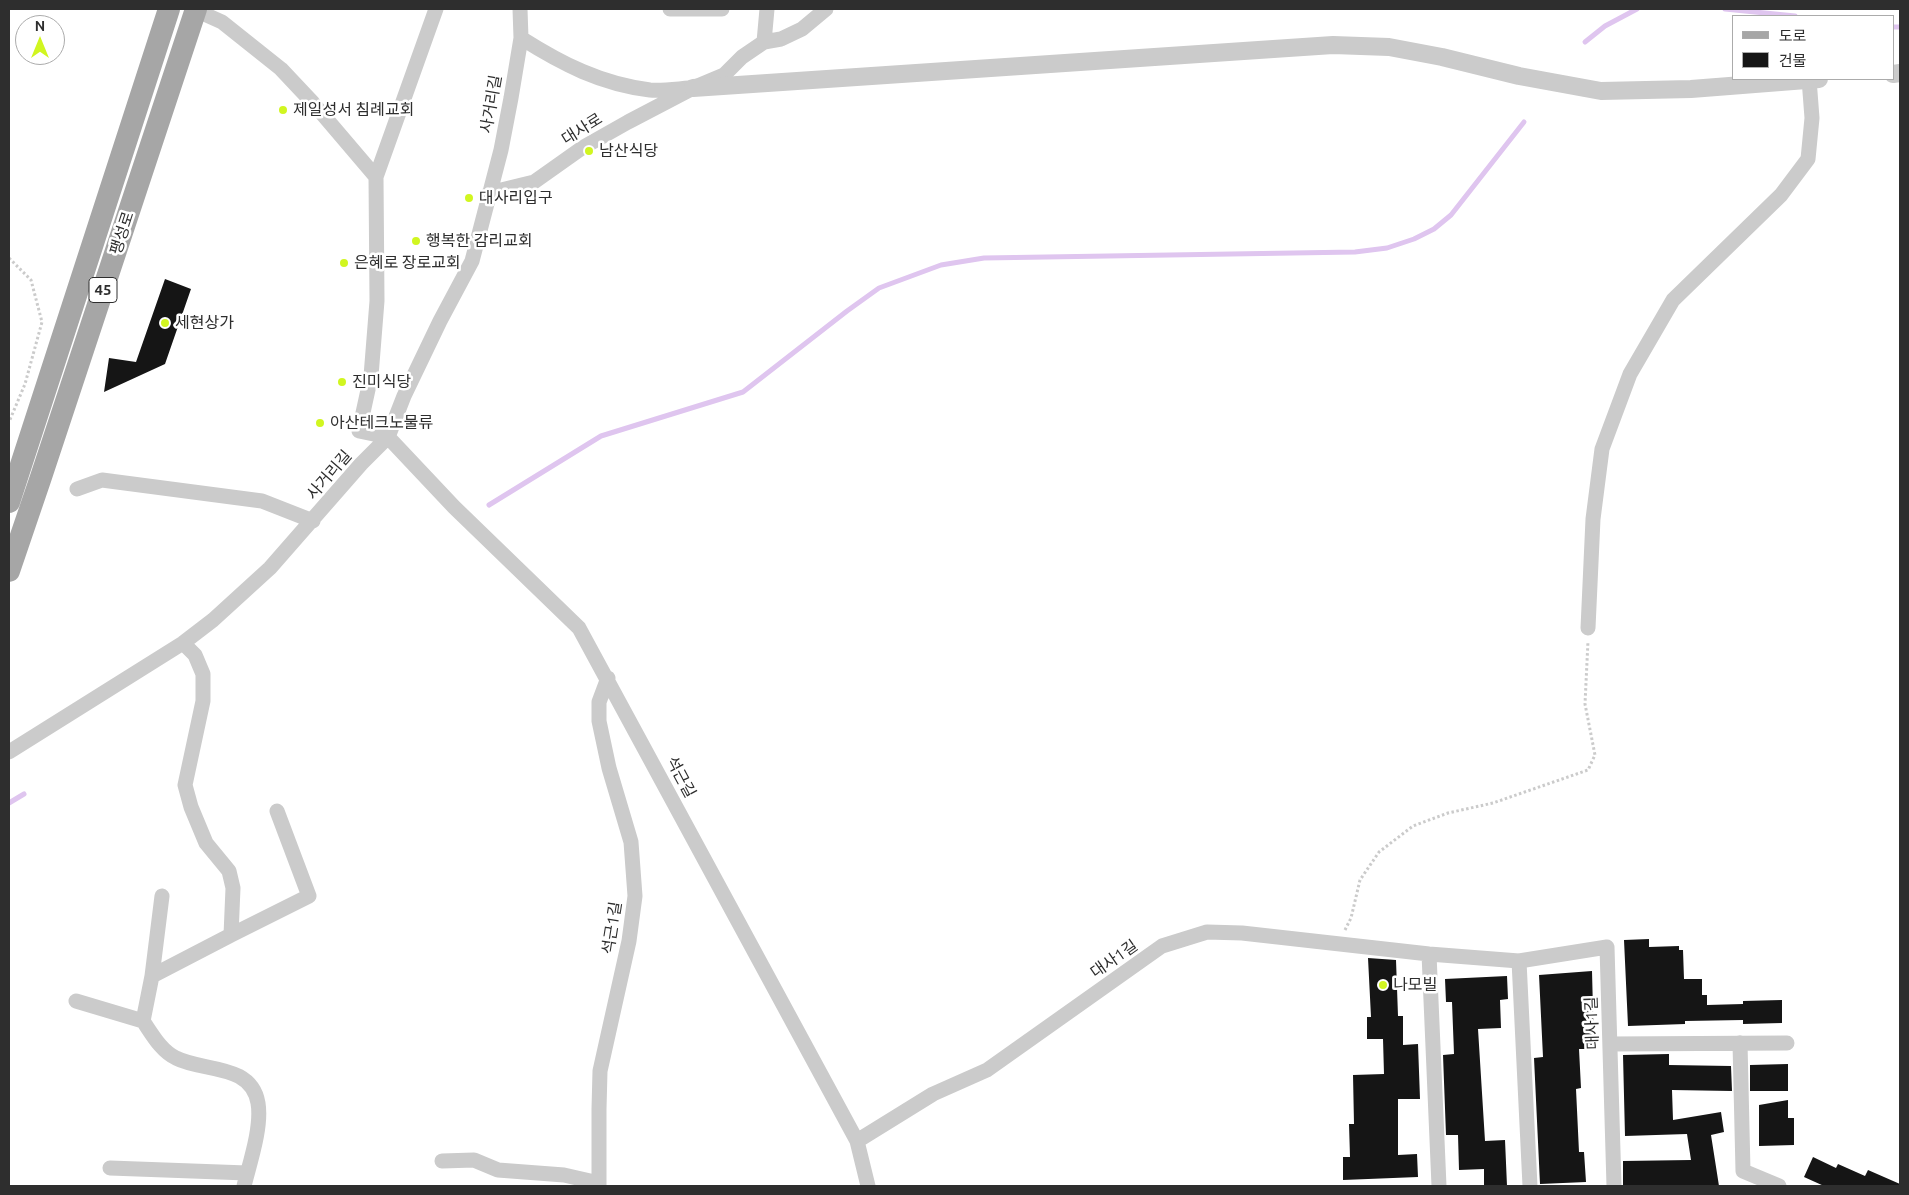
<!DOCTYPE html>
<html>
<head>
<meta charset="utf-8">
<style>
  body { margin:0 }
  #map { position:relative; width:1909px; height:1195px; overflow:hidden; background:#fff; font-family:Ubuntu,"Noto Sans KR",sans-serif }
  canvas { display:block }
  .frame { position:absolute; inset:0; border:10px solid #2e2e2e; pointer-events:none }
  .legend { position:absolute; left:1732px; top:15px; width:162px; height:65px; box-sizing:border-box; background:#fff; border:1px solid #ababab; margin:0; padding:6px 9px; list-style:none; font-size:15px; color:#2e2e2e }
  .legend li { display:flex; align-items:center; gap:10px; height:25px }
  .legend b { width:25px; border:1px solid #ababab }
  .north { position:absolute; left:15px; top:15px; width:50px; height:50px; box-sizing:border-box; background:#fff; border:1px solid #ababab; border-radius:50%; rotate:0deg; font-size:14px; font-weight:700; line-height:20px; text-align:center; color:#2e2e2e }
  .north::after { content:''; display:block; margin:auto; width:18px; height:22px; background:#d1f620; clip-path:polygon(50% 0,100% 100%,50% 72%,0 100%) }
</style>
</head>
<body>
<div id="map">
<canvas width="1909" height="1195"></canvas>
<div class="frame"></div>
<ul class="legend">
<li><b style="height:6px;background:#a6a6a6"></b>도로</li>
<li><b style="height:14px;background:#151515"></b>건물</li>
</ul>
<div class="north">N</div>
</div>
<script>
const ctx = document.querySelector('canvas').getContext('2d');
ctx.lineJoin = 'round';
function trace(path, color, width, dash) {
  ctx.strokeStyle = color;
  ctx.lineWidth = width;
  ctx.lineCap = dash ? 'butt' : 'round';
  ctx.setLineDash(dash || []);
  ctx.stroke(path);
}
function paint(path, color) {
  ctx.fillStyle = color;
  ctx.fill(path, 'evenodd');
}
function drawText(font, color, halo, rows, align = 'center') {
  ctx.font = font + ' Ubuntu,"Noto Sans KR",sans-serif';
  ctx.lineWidth = 5;
  ctx.setLineDash([]);
  ctx.textBaseline = 'middle';
  ctx.strokeStyle = halo;
  ctx.fillStyle = color;
  for (const [text, x, y, turn = 0] of rows) {
    ctx.save();
    ctx.translate(x, y);
    ctx.rotate((+turn || 0) * Math.PI / 180);
    ctx.textAlign = isNaN(turn) ? turn : align;
    if (halo) ctx.strokeText(text, 0, 0);
    ctx.fillText(text, 0, 0);
    ctx.restore();
  }
}
const stream = new Path2D(`
  M1725,9L1795,16
  M1893,27H1900
  M1585,42L1605,26L1637,9
  M489,505L601,436L743,392L847,311L879,288L941,265L984,258L1355,252L1387,248L1414,239L1434,229L1451,215L1524,122
  M9,803L24,794`);
const building = new Path2D(`
  M165,279L191,289L165,364L104,392L109,358L136,362Z
  M1649,939V947L1679,946V950H1683L1684,979H1702V995H1707V1005L1743,1004V1001L1782,1000V1023L1743,1024V1020L1685,1021V1024L1628,1026L1624,940Z
  M1368,958L1396,960L1398,1016H1403V1045L1418,1044L1420,1099H1398V1155L1417,1154L1418,1177L1343,1180V1157H1350L1349,1124H1354L1353,1075L1384,1074L1383,1039H1367V1017H1371Z
  M1592,971L1594,1049H1579L1581,1088L1576,1089L1579,1152H1584L1586,1182L1540,1184L1534,1058L1543,1057L1539,975Z
  M1507,976L1508,999L1500,1000L1501,1028L1478,1029L1485,1141L1505,1140L1507,1186H1484V1169L1459,1170L1458,1135H1446L1443,1055L1454,1054L1452,1002H1446L1445,979Z
  M1669,1054V1065L1731,1066L1732,1091L1672,1090L1673,1120L1721,1112L1724,1132L1711,1135L1719,1186H1623V1161L1691,1160L1687,1134L1625,1136L1623,1055Z
  M1788,1064V1091H1750V1065Z
  M1788,1100V1118H1794V1145L1759,1146V1105Z
  M1813,1157L1836,1168L1838,1164L1865,1176L1868,1170L1900,1184V1186H1824L1804,1177Z`);
const path = new Path2D(`
  M9,258L31,280L42,322L25,384L9,422
  M1345,930L1351,918L1360,880L1379,852L1413,826L1448,813L1493,803L1588,770L1595,755L1585,704L1588,641`);
const minor = new Path2D(`
  M193,9L222,22L281,69L313,103L376,177L377,301L371,376L359,431L388,437L454,507L579,628L857,1141L868,1186
  M670,9H722
  M521,38C562,64 601,84 650,90C662,91 676,89 689,88
  M764,42L767,9
  M376,177L436,9
  M489,193L534,182L582,148L628,122L693,88L724,75L742,57L764,42L781,39L802,29L826,9
  M77,489L102,480L262,501L313,521
  M1588,628L1593,519L1602,449L1630,374L1673,300L1781,195L1808,159L1812,118L1809,79
  M183,643L195,655L203,674V701L185,785L191,807L206,843L229,871L233,888L231,935L152,976L143,1021C152,1034 161,1051 176,1058C203,1072 251,1063 258,1103C262,1127 250,1162 244,1186
  M9,752L183,643L213,620L270,568L361,464L388,437L404,396L440,321L472,261L501,150L511,98L521,38L520,9
  M231,935L309,896L277,811
  M1429,954L1439,1186
  M1519,961L1530,1186
  M152,976L162,896
  M76,1001L143,1021
  M1740,1043L1743,1171L1779,1186
  M1611,1044L1787,1043
  M857,1141L933,1094L987,1070L1162,946L1207,932L1242,933L1429,954L1519,961L1607,947L1614,1186
  M442,1161L474,1160L498,1170L564,1175L599,1183
  M110,1168L247,1173
  M599,1186V1109L600,1071L629,941L635,896L631,842L609,768L599,721V702L608,678`);
const tertiary = new Path2D(`
  M1893,74L1900,73
  M693,88L1333,45L1389,47L1442,57L1519,76L1601,91L1691,89L1819,79`);
const primary = new Path2D(`
  M9,502L169,9
  M9,571L40,480L196,9`);
const markers = [
  [283,110,5,"#d1f620"],
  [589,151,5,"#d1f620"],
  [469,198,5,"#d1f620"],
  [416,241,5,"#d1f620"],
  [344,263,5,"#d1f620"],
  [165,323,5,"#d1f620"],
  [342,382,5,"#d1f620"],
  [320,423,5,"#d1f620"],
  [1383,985,5,"#d1f620"]
];
const shields = [
  [103,290,28]
];
const shieldNames = [
  ["45",103,290]
];
const streetNames = [
  ["사거리길",491,104,-80],
  ["대사로",582,129,-32],
  ["팽성로",122,233,-72],
  ["사거리길",329,475,-49],
  ["석근길",681,777,62],
  ["석근1길",612,928,-81],
  ["대사1길",1114,959,-35],
  ["대사1길",1592,1023,-92]
];
const poiNames = [
  ["제일성서 침례교회",293,110],
  ["남산식당",599,151],
  ["대사리입구",479,198],
  ["행복한 감리교회",426,241],
  ["은혜로 장로교회",354,263],
  ["세현상가",175,323],
  ["진미식당",352,382],
  ["아산테크노물류",330,423],
  ["나모빌",1393,985]
];
trace(stream, '#dfc5ef', 5);
paint(building, '#151515');
trace(path, '#cbcbcb', 3, [2.5, 2.5]);
trace(minor, '#cbcbcb', 15);
trace(tertiary, '#cbcbcb', 18);
trace(primary, '#a6a6a6', 22);
for (const [x, y, r, color] of markers) {
  const dot = new Path2D();
  dot.arc(x, y, r, 0, 2 * Math.PI);
  ctx.fillStyle = color;
  ctx.fill(dot);
  trace(dot, '#fff', 2);
}
for (const [x, y, w] of shields) {
  const box = new Path2D();
  box.roundRect(x - w / 2, y - 12.5, w, 25, 4);
  ctx.fillStyle = '#fff';
  ctx.fill(box);
  trace(box, '#2e2e2e', 1);
}
drawText('bold 15px', '#2e2e2e', null, shieldNames);
drawText('16px', '#2e2e2e', '#fff', streetNames);
drawText('16px', '#2e2e2e', '#fff', poiNames, 'left');
</script>
</body>
</html>
